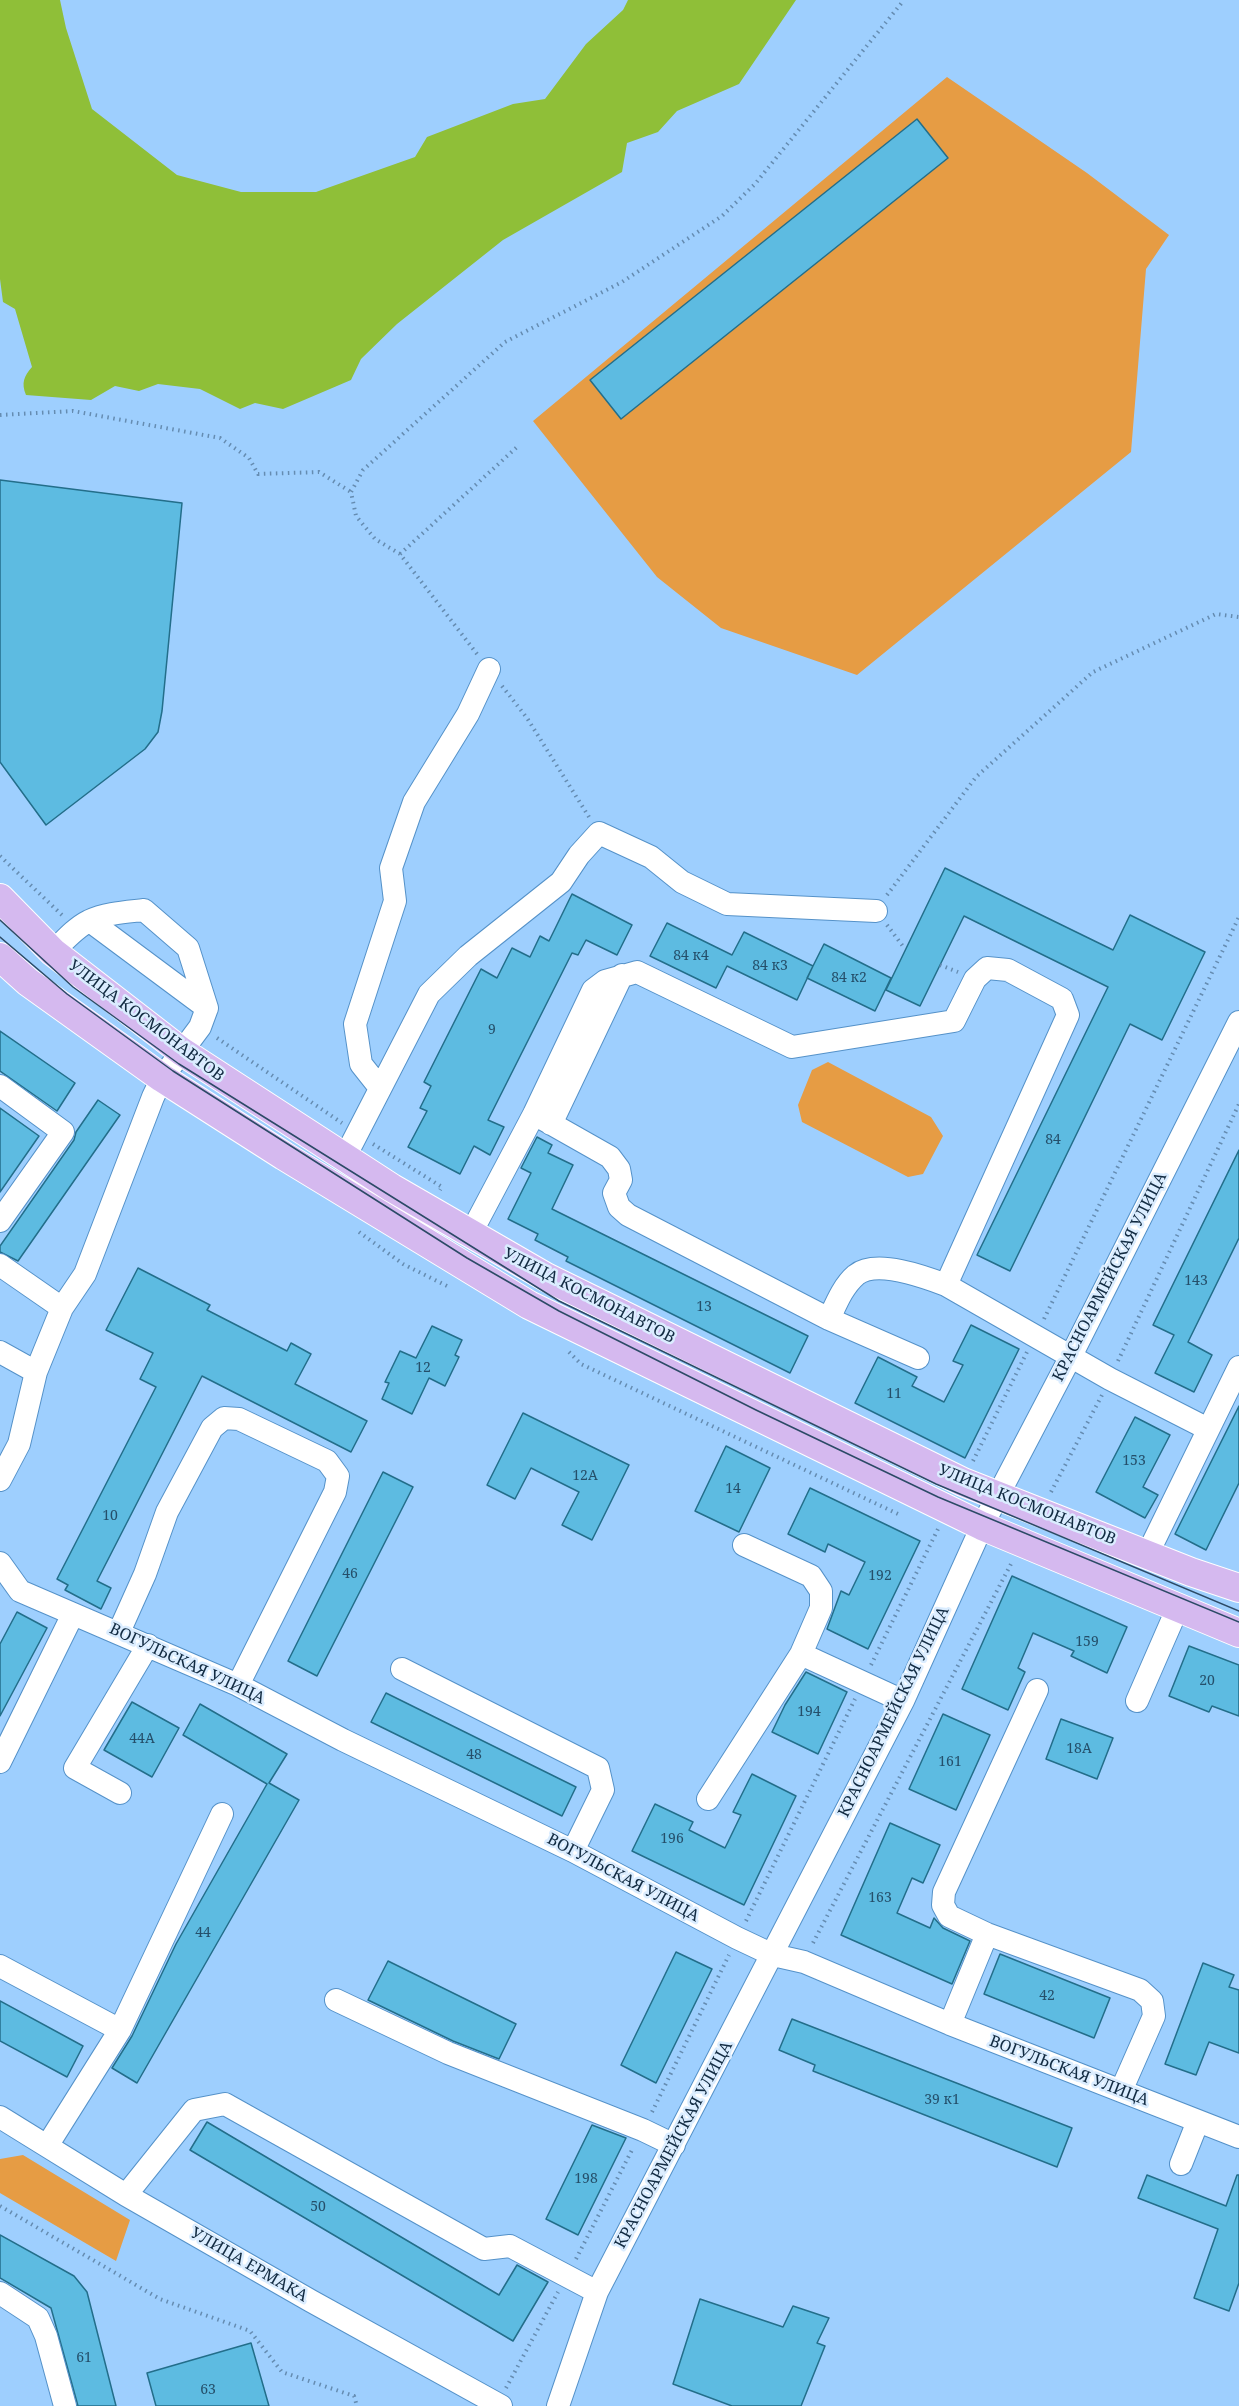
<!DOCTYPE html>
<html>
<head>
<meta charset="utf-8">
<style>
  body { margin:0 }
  canvas { display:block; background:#9ecffe }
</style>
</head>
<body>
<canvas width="1239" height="2406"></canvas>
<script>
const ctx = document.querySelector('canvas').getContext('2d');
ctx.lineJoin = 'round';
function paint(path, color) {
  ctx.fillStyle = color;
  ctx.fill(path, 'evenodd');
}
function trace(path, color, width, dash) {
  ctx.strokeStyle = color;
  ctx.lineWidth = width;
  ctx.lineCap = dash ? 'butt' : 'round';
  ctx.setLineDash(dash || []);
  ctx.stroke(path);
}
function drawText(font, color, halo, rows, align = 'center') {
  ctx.font = font + ' "Noto Serif",serif';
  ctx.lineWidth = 5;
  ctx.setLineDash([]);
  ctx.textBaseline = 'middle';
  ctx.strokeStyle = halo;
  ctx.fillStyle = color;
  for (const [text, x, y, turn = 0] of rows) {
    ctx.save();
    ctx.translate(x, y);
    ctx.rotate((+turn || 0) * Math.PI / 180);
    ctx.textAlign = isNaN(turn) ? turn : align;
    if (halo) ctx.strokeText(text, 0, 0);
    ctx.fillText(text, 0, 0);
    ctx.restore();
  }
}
const green = new Path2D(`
  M947,77L1087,173L1169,235L1146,269L1131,452L857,675L721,628L657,577L533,421Z
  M828,1062L931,1117L943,1136L923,1174L908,1177L802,1122L798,1105L812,1070Z
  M23,2155L130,2220L116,2261L0,2193V2159Z`);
const water = new Path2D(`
  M0,0H60L66,28L92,109L177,175L241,192H316L415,157L427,137L513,104L545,99L586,44L623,10L628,0H796L739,84L677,111L658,132L627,143L622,172L503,240L397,324L361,359L351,380L283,409L255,403L240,409L200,389L158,384L139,391L115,386L91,400L26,395C21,383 24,376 32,367L15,309L3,302L0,279Z`);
const building = new Path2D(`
  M917,119L948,158L621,419L590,380Z
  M0,480L182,503L162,711L158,732L145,749L46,825L0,762Z
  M945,868L1113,950L1130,915L1205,952L1162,1040L1130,1024L1010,1271L977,1255L1108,987L964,916L920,1006L886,990Z
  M572,894L632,925L617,955L586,940L578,955L572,953L488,1120L504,1127L490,1155L474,1146L460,1174L408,1147L427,1111L420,1108L431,1086L424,1082L481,969L497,978L512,948L530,957L540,936L549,941Z
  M667,923L732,955L744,932L813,966L797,1000L727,966L716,988L650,956Z
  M824,944L891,978L875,1011L807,978Z
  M0,1031L75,1083L57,1111L0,1071Z
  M98,1100L120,1115L18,1261L0,1252V1246L74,1140L76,1132Z
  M0,1108L39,1136L0,1192Z
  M537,1137L552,1145L548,1153L573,1165L552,1209L808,1336L790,1373L566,1261L568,1257L535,1240L538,1234L508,1219L531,1173L521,1168Z
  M1239,1150V1238L1188,1342L1212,1355L1194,1392L1155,1373L1174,1335L1153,1325Z
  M138,1268L210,1305L207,1310L287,1351L291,1343L311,1354L295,1384L367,1421L351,1452L202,1376L97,1581L111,1588L101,1609L65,1590L68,1585L57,1579L156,1387L140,1379L153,1353L106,1330Z
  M971,1325L1019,1349L965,1458L855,1403L878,1357L917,1377L912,1386L944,1402L963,1365L953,1361Z
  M432,1326L462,1340L455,1355L459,1357L445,1386L429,1378L412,1414L382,1399L389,1383L385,1382L400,1351L416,1358Z
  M1239,1406V1483L1206,1550L1175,1534Z
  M523,1413L629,1465L592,1540L562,1525L579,1492L531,1468L515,1499L487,1485Z
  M1135,1417L1170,1435L1143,1487L1158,1495L1145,1518L1096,1492Z
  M726,1446L770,1468L739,1532L695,1511Z
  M383,1472L413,1487L317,1676L288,1661Z
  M810,1488L920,1541L868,1649L827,1629L841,1591L849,1595L865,1562L828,1544L825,1552L788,1534Z
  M1012,1576L1127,1627L1107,1673L1071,1656L1074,1651L1033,1633L1018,1668L1025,1672L1008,1710L962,1689Z
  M17,1612L47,1628L0,1716V1644Z
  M1189,1646L1239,1665V1716L1212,1706L1209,1712L1169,1696Z
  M806,1672L847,1692L818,1754L772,1732L785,1705Z
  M386,1693L576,1787L562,1816L371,1722Z
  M132,1702L179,1728L152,1777L104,1750Z
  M200,1704L287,1754L269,1783L299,1800L137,2083L112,2068L132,2036L176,1944L267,1784L183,1735Z
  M943,1714L990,1735L956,1810L909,1789Z
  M1061,1719L1113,1738L1097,1779L1046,1759Z
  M752,1774L796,1796L744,1905L632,1851L655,1804L693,1822L689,1830L725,1848L741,1815L733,1812Z
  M890,1823L940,1845L923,1883L912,1878L897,1913L930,1928L934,1918L943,1928L970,1941L952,1984L841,1935Z
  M676,1952L712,1969L656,2083L621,2065Z
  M1000,1954L1110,1998L1094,2038L984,1994Z
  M388,1961L516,2024L499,2059L453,2041L368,2000Z
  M1203,1963L1234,1975L1229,1987L1239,1990V2053L1209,2042L1196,2075L1165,2064Z
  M0,2001L83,2046L67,2077L0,2041Z
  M792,2019L1072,2128L1057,2167L813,2071L815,2065L779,2050Z
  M207,2122L499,2295L517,2265L548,2282L513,2341L190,2150Z
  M592,2125L626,2138L578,2235L546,2219Z
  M1147,2175L1226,2206L1237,2175H1239V2283L1229,2311L1194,2298L1218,2229L1138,2198Z
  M0,2235L74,2276L87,2292L116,2406H78L51,2308L0,2278Z
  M700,2299L783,2327L793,2306L829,2318L817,2343L825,2346L801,2406H732L673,2384Z
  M251,2343L269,2406H156L147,2373Z`);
const path = new Path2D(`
  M0,415L73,411L220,438L249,458L258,474L319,472L351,492
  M400,554L517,447
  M477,654L400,554L375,539L356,516L351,492L363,470L505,342L622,282L722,216L755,184L904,0
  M502,686L527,718L589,817
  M0,856L63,916
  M887,895L976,777L1093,672L1216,614L1239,617
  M887,925L905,949
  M940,965L958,972
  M217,1038L342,1123
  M373,1144L442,1187L440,1190
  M359,1232L403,1264L449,1287
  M1044,1319L1239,917
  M569,1352L581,1364L898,1514
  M1118,1361L1239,1104
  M973,1461L1027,1352
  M1051,1492L1102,1395
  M871,1665L938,1529
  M746,1921L855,1699
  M813,1943L1012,1562
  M652,2112L729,1955
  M0,2206L160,2299L250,2331L282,2372L354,2396L357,2406
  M576,2259L633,2148
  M506,2388L558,2292`);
const minor = new Path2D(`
  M90,921L207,1008
  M0,1086L63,1132L0,1221
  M380,1088L361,1064L355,1024L395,901L391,868L414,802L468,714L489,669
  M534,1114L610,1157L619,1169L621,1180L614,1193L619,1207L628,1215L829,1319L918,1358
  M551,1124L622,975
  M345,1157L429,994L468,956L561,882L579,855L599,833L651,857L682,882L727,904L876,911
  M470,1235L534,1114L593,990L605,981L637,972L792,1047L954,1021L975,979L987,968L1008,970L1062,999L1068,1015L946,1285
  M0,1265L62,1308
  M829,1319C836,1304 843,1286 856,1275C876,1259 925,1277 946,1285L1110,1379L1208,1429
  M0,1352L36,1372
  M0,1480L19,1444L36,1372L62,1308L85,1274L153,1097L162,1078L200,1027L207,1008L188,948L144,910C127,912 106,913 89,921C75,928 64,941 53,952
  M1148,1553L1239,1367
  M0,1563L20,1591L238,1685L343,1740L573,1851L737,1938L773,1955L804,1962L950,2024L1239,2137
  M119,1632L145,1574L167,1512L212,1428L224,1418L239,1419L327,1461L338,1476L335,1492L238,1685
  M801,1654L903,1701
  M402,1669L598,1768L603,1790L573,1851
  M1037,1690L944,1892L943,1905L949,1916L987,1934L1140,1990L1152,2001L1154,2016L1121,2091
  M1137,1701L1178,1607
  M0,1762L73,1614
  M120,1793L75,1768L148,1645
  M708,1799L801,1654L821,1608V1591L811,1576L744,1545
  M0,1966L120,2030
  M336,2000L448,2053L643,2130L674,2145
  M950,2024L987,1934
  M0,2117L126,2195L311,2301L501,2406
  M47,2146L120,2030L222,1814
  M1181,2164L1198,2121
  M126,2195L194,2110L225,2104L484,2249L510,2246L597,2292
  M0,2293L38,2318L46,2336L65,2406
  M558,2406L597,2292L903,1701L982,1526L1071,1356L1239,1022`);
const major = new Path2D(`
  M0,898L53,952L181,1051L392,1188L546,1277L963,1482L1191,1572L1239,1588
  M0,957L28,982L162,1078L284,1156L529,1305L982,1526L1239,1633`);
const tram = new Path2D(`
  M0,920L73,987L179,1064L559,1301L936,1484L1239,1611
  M0,937L67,994L173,1071L467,1258L559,1311L756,1410L938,1497L1239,1622`);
const numberNames = [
  ["84 к4",691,956],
  ["84 к3",770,966],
  ["84 к2",849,978],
  ["9",492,1030],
  ["84",1053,1140],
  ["143",1196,1281],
  ["13",704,1307],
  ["12",423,1368],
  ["11",894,1394],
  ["153",1134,1461],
  ["12А",585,1476],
  ["14",733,1489],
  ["10",110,1516],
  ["46",350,1574],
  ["192",880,1576],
  ["159",1087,1642],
  ["20",1207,1681],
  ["194",809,1712],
  ["44А",142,1739],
  ["18А",1079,1749],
  ["48",474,1755],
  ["161",950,1762],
  ["196",672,1839],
  ["163",880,1898],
  ["44",203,1933],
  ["42",1047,1996],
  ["39 к1",942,2100],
  ["198",586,2179],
  ["50",318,2207],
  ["61",84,2358],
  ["63",208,2390]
];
const streetNames = [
  ["УЛИЦА КОСМОНАВТОВ",146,1021,37],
  ["КРАСНОАРМЕЙСКАЯ УЛИЦА",1110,1277,-63],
  ["УЛИЦА КОСМОНАВТОВ",589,1296,27],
  ["УЛИЦА КОСМОНАВТОВ",1027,1505,22],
  ["ВОГУЛЬСКАЯ УЛИЦА",187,1664,25],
  ["КРАСНОАРМЕЙСКАЯ УЛИЦА",894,1712,-64],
  ["ВОГУЛЬСКАЯ УЛИЦА",623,1878,28],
  ["ВОГУЛЬСКАЯ УЛИЦА",1069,2071,21],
  ["КРАСНОАРМЕЙСКАЯ УЛИЦА",674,2145,-62],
  ["УЛИЦА ЕРМАКА",249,2265,30]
];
paint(green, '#e69c44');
paint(water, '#8fbf38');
paint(building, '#5dbbe1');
trace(building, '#236e8a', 1.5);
trace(minor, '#5592c9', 24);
trace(major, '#fff', 30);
trace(path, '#658cb1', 4, [1.5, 4.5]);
trace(minor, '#fff', 22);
trace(major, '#d5b9ef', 28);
trace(tram, '#2c4a66', 1.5);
drawText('14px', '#254f6a', null, numberNames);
drawText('16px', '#122b42', '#dbedff', streetNames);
</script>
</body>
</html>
